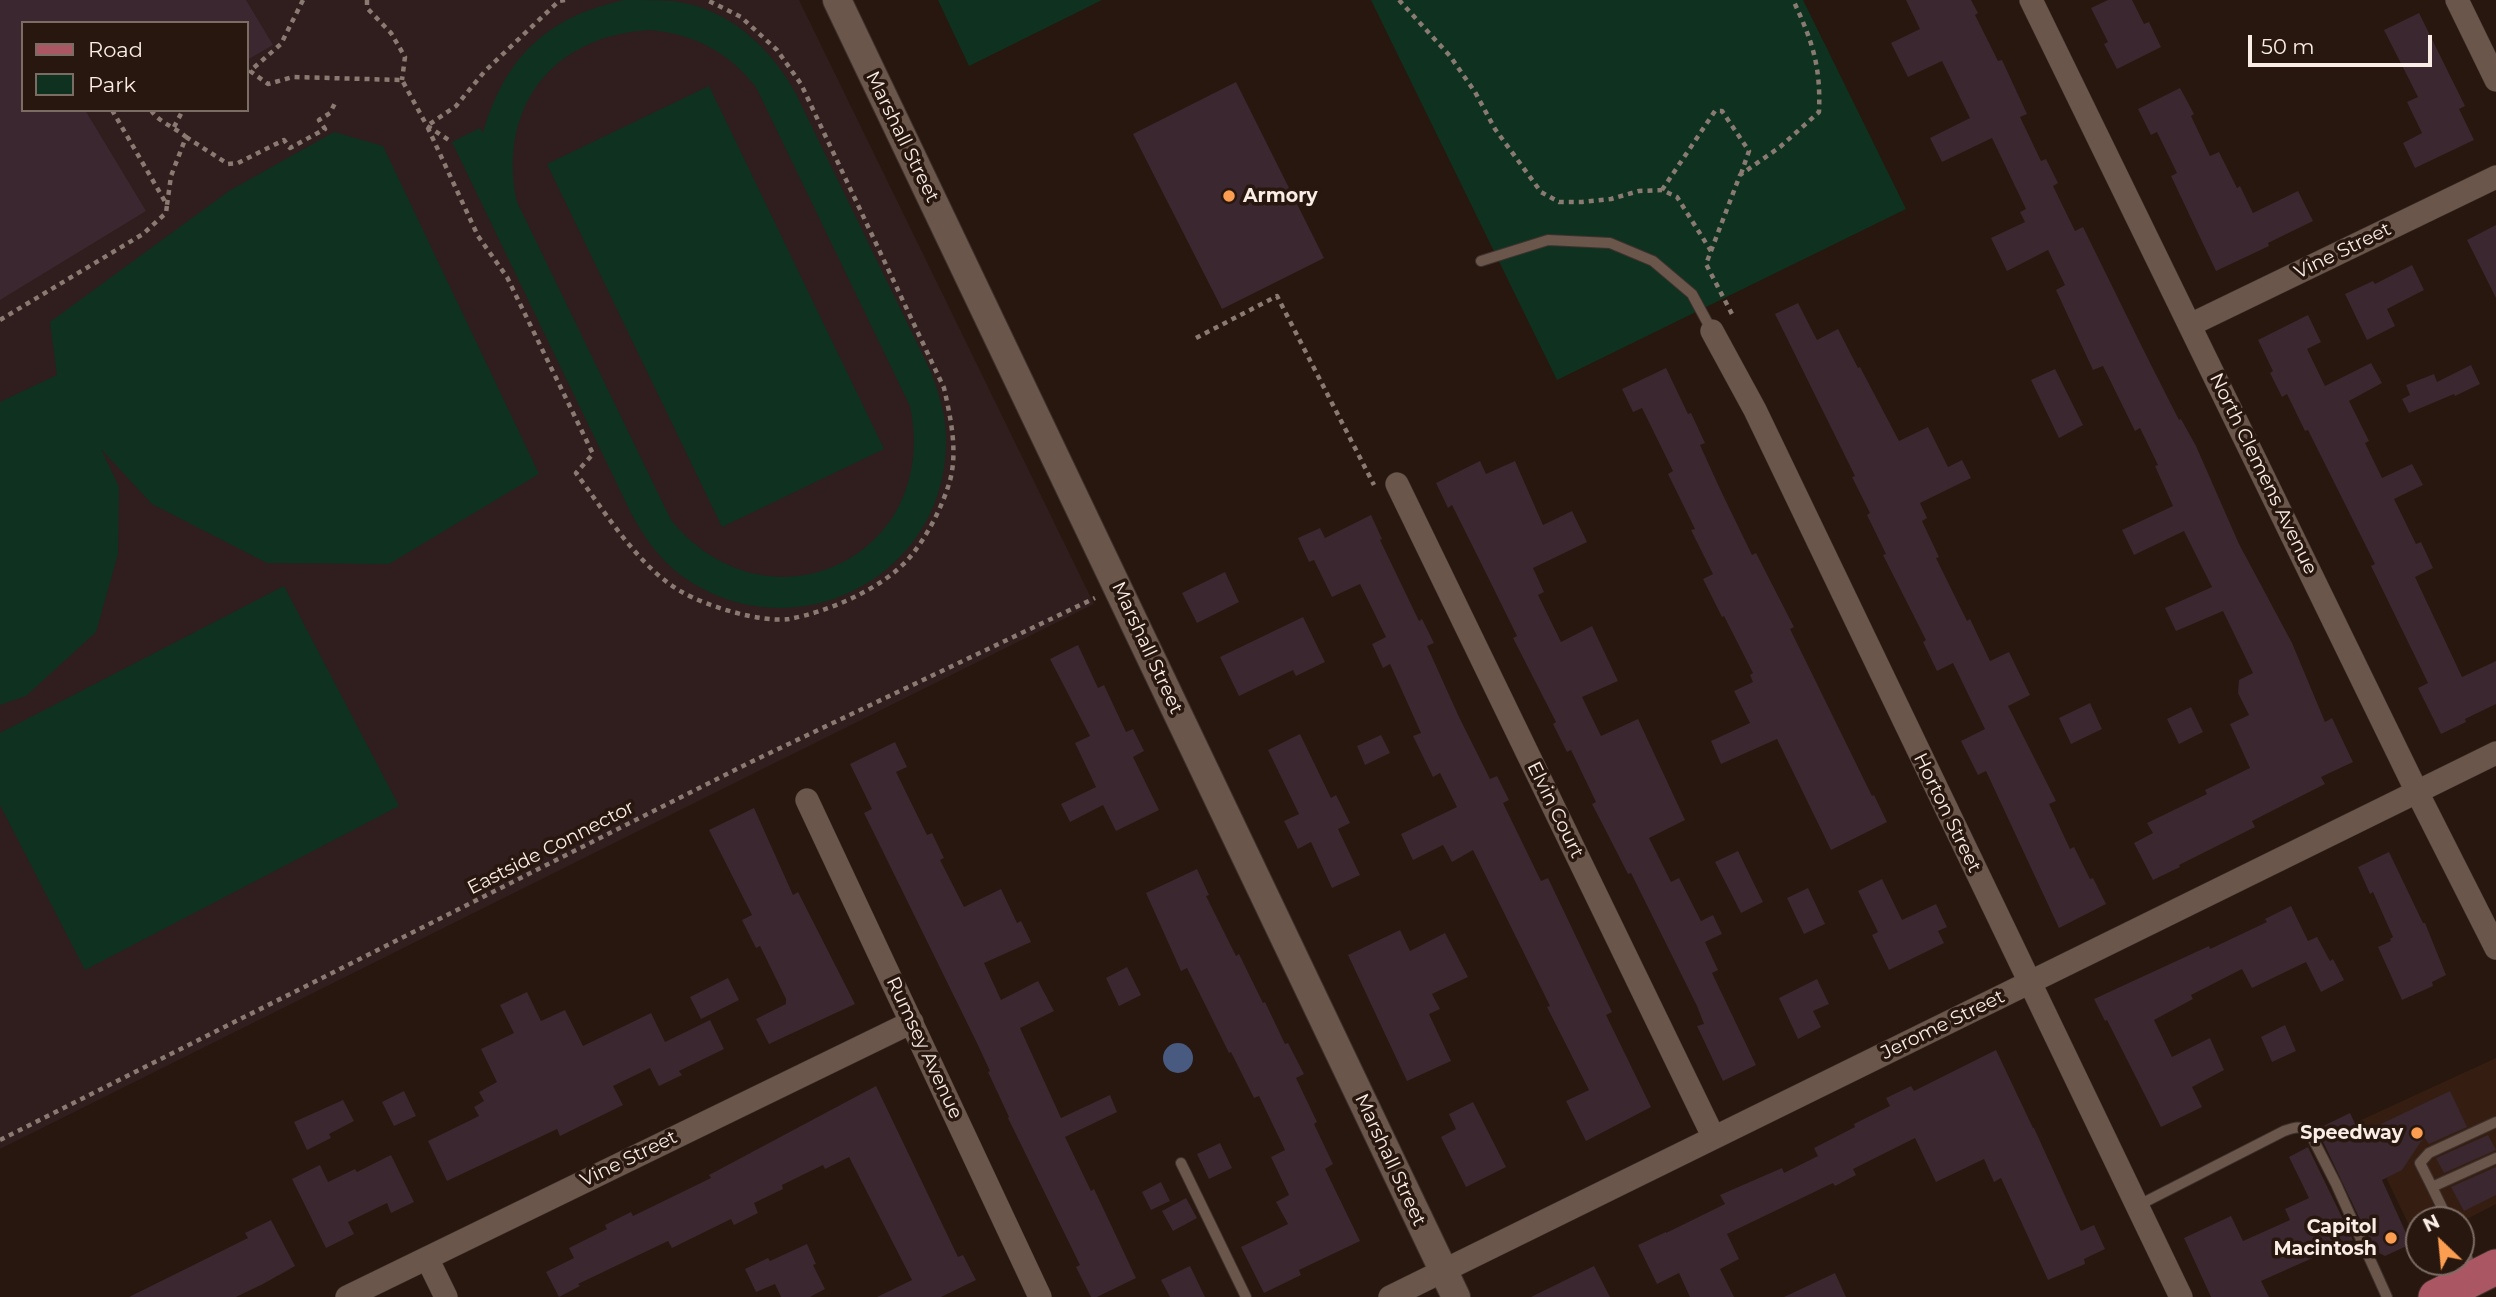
<!DOCTYPE html>
<html>
<head>
<meta charset="utf-8">
<style>
  body { margin:0 }
  #map { position:relative; width:2496px; height:1297px; overflow:hidden; background:#28170e; font-family:Montserrat,sans-serif }
  canvas { display:block }
  .legend { position:absolute; left:21px; top:21px; width:228px; height:91px; box-sizing:border-box; background:#28170e; border:2px solid #7c6d64; margin:0; padding:9px 12px; list-style:none; font-size:21px; color:#f9ede6 }
  .legend li { display:flex; align-items:center; gap:14px; height:35px }
  .legend b { width:35px; border:2px solid #7c6d64 }
  .north { position:absolute; left:2405px; top:1206px; width:70px; height:70px; box-sizing:border-box; background:#28170e; border:2px solid #7c6d64; border-radius:50%; rotate:334deg; font-size:19px; font-weight:700; line-height:28px; text-align:center; color:#f9ede6 }
  .north::after { content:''; display:block; margin:auto; width:24px; height:32px; background:#fb9e51; clip-path:polygon(50% 0,100% 100%,50% 72%,0 100%) }
  .scale { position:absolute; left:2248px; top:35px; width:184px; height:32px; box-sizing:border-box; border:4px solid #f9ede6; border-top:0; padding-left:9px; font-size:21px; line-height:24px; white-space:nowrap; color:#f9ede6; -webkit-text-stroke:5px #28170e; paint-order:stroke }
</style>
</head>
<body>
<div id="map">
<canvas width="2496" height="1297"></canvas>
<ul class="legend">
<li><b style="height:9px;background:#aa5763"></b>Road</li>
<li><b style="height:19px;background:#0e321f"></b>Park</li>
</ul>
<div class="north">N</div>
<div class="scale">50 m</div>
</div>
<script>
const ctx = document.querySelector('canvas').getContext('2d');
ctx.lineJoin = 'round';
function paint(path, color) {
  ctx.fillStyle = color;
  ctx.fill(path, 'evenodd');
}
function trace(path, color, width, dash) {
  ctx.strokeStyle = color;
  ctx.lineWidth = width;
  ctx.lineCap = dash ? 'butt' : 'round';
  ctx.setLineDash(dash || []);
  ctx.stroke(path);
}
function drawText(font, color, halo, rows, align = 'center') {
  ctx.font = font + ' Montserrat,sans-serif';
  ctx.lineWidth = 7;
  ctx.setLineDash([]);
  ctx.textBaseline = 'middle';
  ctx.strokeStyle = halo;
  ctx.fillStyle = color;
  for (const [text, x, y, turn = 0] of rows) {
    ctx.save();
    ctx.translate(x, y);
    ctx.rotate((+turn || 0) * Math.PI / 180);
    ctx.textAlign = isNaN(turn) ? turn : align;
    if (halo) ctx.strokeText(text, 0, 0);
    ctx.fillText(text, 0, 0);
    ctx.restore();
  }
}
const built = new Path2D(`
  M2496,1058V1204L2461,1222V1220H2419L2418,1244L2359,1121Z`);
const education = new Path2D(`
  M0,0H799L1094,604L0,1149ZM23,23H247V110H23Z`);
const green = new Path2D(`
  M624,0C640,0 657,0 673,1C728,8 769,46 795,92L931,372C937,389 943,406 945,423C960,568 800,660 682,576C660,560 645,538 632,515L452,142L480,128L483,133C505,57 547,17 624,0ZM650,30C695,34 728,52 756,87L910,406C942,557 768,639 671,520L517,202C497,107 553,35 650,30Z
  M938,0H1102L969,66Z
  M1371,0H1803L1906,209L1557,380Z
  M709,86L884,449L722,527L547,164Z
  M334,132L383,146L539,474L389,564L267,563L152,504L101,449L119,487L118,554L96,632L26,696L0,705V402L57,375L50,322L229,191Z
  M284,586L399,806L85,970L0,805V733Z`);
const water = new Path2D(`
  M1163 1058a15 15 0 1 1 30 0a15 15 0 1 1-30 0Z`);
const building = new Path2D(`
  M0,0H246L273,45L247,60V23H23V110H85L146,211L0,300Z
  M1906,0H1971L1978,13L1975,15L1998,61L2002,60L2027,114L2020,117L2041,161L2046,159L2058,183L2053,186L2075,231L2083,227L2145,353L2179,420L2181,419L2196,446L2239,544L2292,643L2325,722L2332,718L2353,762L2321,777L2325,784L2252,821L2255,827L2179,865L2180,867L2153,880L2134,843L2153,833L2147,823L2207,794L2205,790L2250,768L2230,724L2249,715L2238,693L2239,680L2253,673L2223,611L2176,631L2165,608L2212,587L2184,531L2134,555L2122,530L2173,506L2155,466L2158,465L2140,428L2135,431L2103,366L2093,370L2056,290L2065,285L2048,250L2007,271L1991,238L2025,222L2020,212L2026,209L1992,138L1942,162L1930,138L1970,118L1942,61L1908,77L1891,43L1920,29Z
  M2108,0H2132L2144,24L2149,22L2161,47L2117,69L2104,44L2108,42L2091,8Z
  M2419,13L2465,106L2459,109L2474,140L2415,168L2403,143L2422,133L2407,102L2418,97L2384,30Z
  M1236,82L1324,258L1222,309L1133,134Z
  M2180,88L2194,114L2191,116L2210,156L2219,152L2237,188L2240,186L2253,213L2298,191L2313,221L2268,243L2269,246L2216,271L2171,176L2177,173L2157,132L2151,135L2138,109Z
  M2496,225V298L2467,240Z
  M2412,265L2424,290L2387,309L2395,326L2367,340L2345,294L2373,281L2375,284Z
  M1798,303L1817,340L1838,329L1858,368L1860,367L1899,441L1928,427L1948,467L1962,460L1971,478L1920,503L1927,518L1922,521L1939,557L1936,558L1967,621L1970,619L1990,661L2009,652L2030,695L2008,706L2056,801L2049,804L2070,849L2074,847L2090,879L2093,878L2106,904L2059,928L1986,771L1978,775L1961,741L1985,729L1953,663L1937,671L1923,642L1926,640L1883,555L1886,554L1867,515L1870,513L1852,477L1855,476L1775,314Z
  M2308,315L2321,342L2307,349L2325,386L2371,363L2382,383L2349,401L2369,441L2365,443L2382,478L2412,464L2423,485L2394,499L2416,544L2421,542L2433,568L2415,577L2462,677L2496,661V704L2465,719L2466,722L2441,734L2418,688L2428,683L2371,566L2375,564L2308,430L2305,431L2287,394L2282,397L2270,373L2273,371L2258,340Z
  M2471,365L2480,384L2455,396L2454,394L2409,413L2402,399L2410,395L2406,385L2434,374L2437,382Z
  M1666,368L1688,414L1691,413L1705,443L1700,445L1720,489L1752,555L1756,553L1778,596L1794,627L1790,629L1872,796L1874,795L1887,822L1831,850L1777,739L1721,764L1711,741L1750,723L1734,691L1753,682L1750,675L1753,673L1724,616L1722,617L1703,579L1713,574L1691,530L1695,529L1668,474L1673,471L1642,408L1633,412L1622,389Z
  M2055,369L2083,425L2059,438L2031,380Z
  M1480,461L1486,474L1515,461L1543,525L1572,511L1587,542L1533,568L1544,592L1538,595L1561,642L1592,626L1618,681L1582,697L1601,736L1638,719L1685,820L1649,838L1671,882L1679,878L1701,921L1713,915L1722,934L1705,942L1718,970L1712,973L1756,1065L1723,1081L1697,1026L1704,1024L1697,1006L1631,873L1628,874L1605,829L1592,804L1596,802L1571,750L1567,752L1553,724L1556,722L1513,638L1517,636L1480,561L1452,505L1448,508L1436,483Z
  M1371,515L1382,539L1380,540L1419,621L1422,619L1434,643L1427,646L1459,717L1490,779L1497,776L1509,800L1503,803L1541,881L1548,878L1612,1012L1606,1015L1651,1107L1586,1141L1566,1101L1589,1090L1547,1007L1550,1006L1473,850L1452,862L1443,845L1413,860L1401,834L1457,807L1440,773L1433,777L1413,736L1421,733L1390,664L1383,668L1372,644L1386,637L1360,584L1332,597L1314,560L1309,562L1298,538L1320,528L1325,538Z
  M1225,572L1239,602L1197,623L1182,593Z
  M1303,617L1325,662L1296,676L1293,670L1239,696L1220,657Z
  M1078,645L1098,688L1104,685L1126,732L1133,729L1144,751L1133,757L1159,810L1116,831L1103,805L1070,822L1061,804L1096,787L1075,743L1090,736L1050,659Z
  M2090,703L2102,729L2071,744L2059,718Z
  M2191,707L2203,732L2179,744L2167,719Z
  M1300,734L1331,798L1336,795L1350,823L1338,829L1360,875L1332,888L1311,842L1298,849L1284,821L1299,814L1268,750Z
  M1381,735L1390,753L1365,765L1357,746Z
  M895,742L907,767L896,772L927,835L932,833L944,858L940,860L964,907L1001,889L1017,923L1021,921L1031,942L984,963L1001,1000L1038,981L1054,1011L1020,1028L1061,1118L1110,1095L1117,1112L1065,1137L1091,1191L1094,1189L1136,1278L1097,1297H1091L1076,1267L1080,1265L1008,1118L1009,1117L988,1072L990,1071L976,1041L864,813L872,809L850,764Z
  M754,808L793,895L798,892L855,1004L769,1044L756,1019L786,1004V999L760,946L756,948L742,920L752,915L709,830Z
  M1738,851L1763,902L1741,913L1715,862Z
  M2389,852L2423,923H2425L2446,975L2432,982L2433,986L2402,1000L2378,947L2391,941L2390,939L2393,937L2373,892L2370,894L2358,867Z
  M1197,869L1209,895L1206,896L1236,956L1239,954L1263,1003L1265,1002L1285,1044L1288,1043L1304,1074L1296,1078L1317,1122L1314,1124L1333,1164L1325,1169L1360,1241L1299,1270L1301,1275L1264,1293L1241,1247L1288,1224L1276,1202L1289,1195L1271,1157L1285,1150L1259,1096L1254,1098L1231,1052L1229,1053L1187,968L1181,971L1146,893Z
  M1882,879L1902,920L1936,904L1947,927L1938,931L1944,943L1889,970L1872,935L1878,932L1858,891Z
  M1808,888L1825,924L1804,934L1787,898Z
  M2291,906L2308,941L2317,937L2330,961L2333,959L2344,980L2321,992L2306,962L2252,988L2242,969L2191,995L2193,999L2154,1020L2172,1057L2210,1038L2224,1070L2192,1087L2202,1107L2161,1127L2107,1020L2105,1021L2094,999L2209,946L2210,949L2267,922L2265,919Z
  M1400,930L1410,951L1445,933L1468,977L1432,994L1440,1009L1429,1014L1451,1061L1407,1081L1348,955Z
  M1127,967L1141,995L1119,1006L1106,978Z
  M728,978L739,1000L701,1019L690,997Z
  M1817,979L1829,1004L1813,1011L1821,1027L1798,1039L1779,998Z
  M527,992L541,1021L565,1010L583,1046L651,1013L665,1042L710,1020L724,1049L679,1071L682,1075L659,1086L650,1068L613,1086L623,1105L560,1136L557,1129L447,1181L428,1141L479,1116L474,1107L484,1101L479,1092L497,1082L481,1049L514,1033L500,1005Z
  M2285,1025L2296,1051L2272,1062L2261,1037Z
  M1996,1050L2033,1128H2034L2081,1231L2094,1225L2105,1249L2084,1259L2085,1264L2048,1280L2001,1178L1994,1182L1984,1159L1936,1182L1915,1138L1853,1169L1856,1175L1835,1186L1833,1183L1727,1234L1739,1259L1720,1269L1734,1297H1690L1679,1273L1657,1284L1638,1245L1666,1232V1233L1725,1204L1720,1195L1782,1168L1784,1173L1818,1156L1814,1148L1855,1127L1854,1124L1890,1106L1886,1098L1911,1086L1914,1091Z
  M876,1086L958,1257L963,1255L976,1280L941,1297H877L912,1280L849,1157L825,1169L823,1165L782,1185L783,1189L754,1203L758,1213L734,1225L731,1219L672,1248L668,1241L578,1284L580,1286L559,1297L546,1272L574,1258L569,1248L607,1229L605,1225L631,1212L633,1216L711,1178L709,1175Z
  M404,1091L416,1116L394,1126L382,1102Z
  M2450,1091L2467,1127L2429,1144L2424,1137L2402,1170L2382,1180L2411,1244L2385,1256L2375,1251L2317,1129L2350,1113L2360,1134Z
  M343,1100L354,1121L329,1134L331,1138L307,1150L294,1122Z
  M1473,1102L1506,1167L1466,1187L1441,1137L1456,1129L1449,1114Z
  M2488,1135L2496,1150L2444,1173L2436,1158Z
  M1220,1143L1232,1168L1209,1179L1197,1154Z
  M2308,1147L2353,1240L2261,1281L2269,1297H2211L2184,1238L2231,1216L2243,1241L2290,1220L2285,1209L2309,1198L2289,1157Z
  M391,1155L414,1202L391,1213L387,1203L348,1222L354,1234L326,1248L292,1179L320,1165L328,1182L355,1169L357,1172Z
  M2496,1167V1195L2464,1211L2451,1187Z
  M1161,1182L1170,1201L1151,1210L1142,1192Z
  M1186,1198L1197,1218L1173,1231L1162,1211Z
  M271,1220L295,1266L263,1284L236,1297H129L248,1238L245,1233Z
  M807,1244L816,1264L813,1265L825,1289L810,1297H781L775,1284L756,1292L745,1269L768,1258L770,1261Z
  M1190,1266L1205,1297H1170L1161,1280Z
  M1594,1266L1610,1297H1531Z
  M1835,1273L1846,1297H1784Z`);
const path = new Path2D(`
  M303,0L281,44L250,71L268,84L293,77L402,80L427,126L452,142
  M367,0V8L391,33L405,57L402,80
  M565,0L559,1L485,71L456,106L427,126L478,236L507,277L593,454L576,473C605,512 639,568 682,592C706,606 761,623 789,619C828,612 884,588 910,557C926,538 940,511 948,487C959,456 951,419 944,388L801,84L777,50L741,17L707,0
  M1399,0L1450,56L1475,92L1495,129L1541,192L1559,202H1582L1611,199L1639,191L1662,190L1677,197L1711,251L1706,264L1734,318
  M112,110L167,205L171,176L186,137C175,127 158,122 151,110
  M174,127L183,110
  M186,137L228,164L238,163L284,140L290,148L325,129L319,120L330,113L336,101
  M1662,190L1715,111H1722L1749,151L1741,174
  M1711,251L1740,175L1780,147L1819,112C1821,66 1812,40 1793,0
  M0,320L143,234L166,213L167,205
  M1196,338L1277,296L1374,485
  M0,1140L753,761L1095,598`);
const service = new Path2D(`
  M1481,261L1548,240L1610,243L1653,261L1692,294L1712,331
  M1181,1163L1246,1297
  M2432,1187L2420,1163L2429,1153L2496,1122
  M2137,1206L2284,1131C2295,1127 2301,1125 2310,1133L2336,1184L2387,1297
  M2448,1220L2432,1187L2496,1158
  M2461,1246L2474,1272`);
const minor = new Path2D(`
  M2031,0L2417,792L2496,948
  M2457,0L2496,80
  M2190,325L2496,177
  M1712,331L1755,410L2181,1297
  M1397,484L1713,1136
  M807,800L1040,1297
  M427,1258L446,1297
  M347,1297L912,1022
  M1390,1297L2496,753`);
const tertiary = new Path2D(`
  M837,0L1456,1297`);
const primary = new Path2D(`
  M2436,1297L2496,1267`);
const markers = [
  [1229,196,7,"#fb9e51"],
  [2417,1133,7,"#fb9e51"],
  [2391,1238,7,"#fb9e51"]
];
const streetNames = [
  ["Marshall Street",902,137,64],
  ["Vine Street",2343,251,-26],
  ["North Clemens Avenue",2263,474,64],
  ["Marshall Street",1147,648,65],
  ["Elvin Court",1555,810,64],
  ["Horton Street",1947,813,64],
  ["Eastside Connector",551,848,-27],
  ["Jerome Street",1943,1025,-26],
  ["Rumsey Avenue",924,1048,65],
  ["Vine Street",629,1159,-26],
  ["Marshall Street",1390,1160,65]
];
const poiNames = [
  ["Armory",1243,196,"left"],
  ["Speedway",2403,1133],
  ["Capitol",2377,1227],
  ["Macintosh",2377,1249]
];
paint(built, '#351e11');
paint(education, '#301d1d');
paint(green, '#0e321f');
paint(water, '#485a80');
paint(building, '#3a272f');
trace(service, '#3f322e', 12);
trace(minor, '#3f322e', 24);
trace(tertiary, '#3f322e', 30);
trace(primary, '#3f322e', 37);
trace(path, '#897a72', 4.5, [5, 5]);
trace(service, '#6a564b', 10);
trace(minor, '#6a564b', 23);
trace(tertiary, '#6a564b', 28);
trace(primary, '#aa5763', 35);
for (const [x, y, r, color] of markers) {
  const dot = new Path2D();
  dot.arc(x, y, r, 0, 2 * Math.PI);
  ctx.fillStyle = color;
  ctx.fill(dot);
  trace(dot, '#28170e', 2.5);
}
drawText('19px', '#f9ede6', '#28170e', streetNames);
drawText('bold 19px', '#f9ede6', '#28170e', poiNames, 'right');
</script>
</body>
</html>
